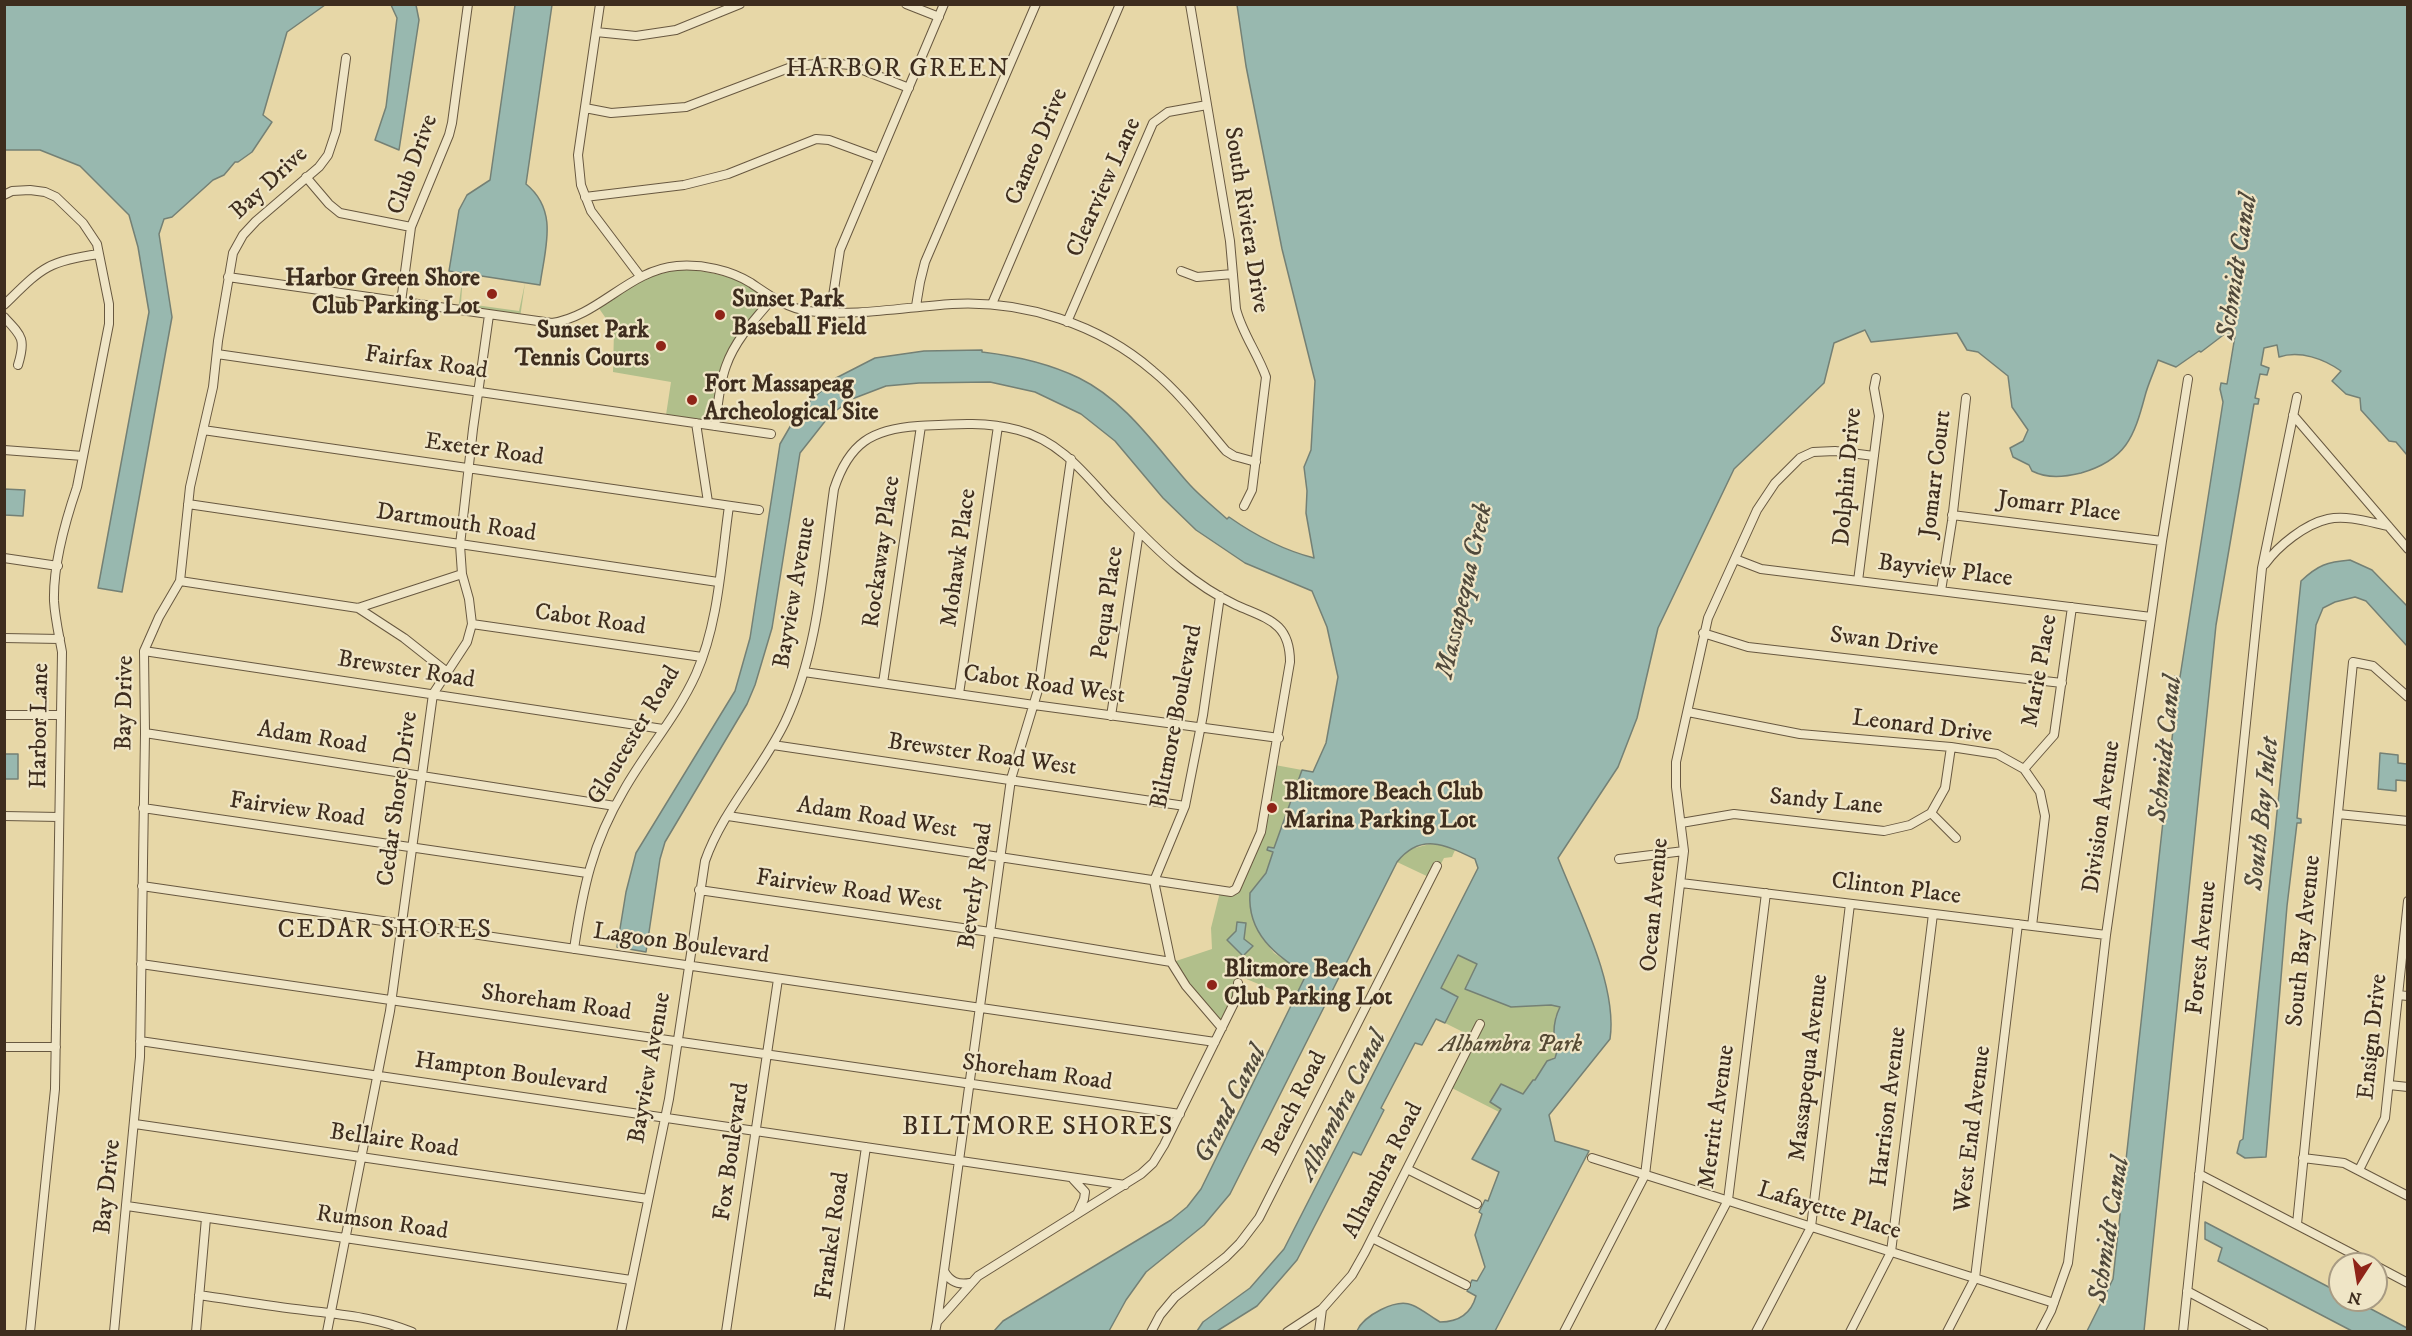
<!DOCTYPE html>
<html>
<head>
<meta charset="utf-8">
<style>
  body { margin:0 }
  #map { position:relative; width:2412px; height:1336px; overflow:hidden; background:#e7d7a7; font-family:"IM FELL DW Pica",serif }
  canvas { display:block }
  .frame { position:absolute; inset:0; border:6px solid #3e2d1e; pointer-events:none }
  .north { position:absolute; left:2328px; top:1252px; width:60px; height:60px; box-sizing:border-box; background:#efe5c6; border:2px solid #a89b83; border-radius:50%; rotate:192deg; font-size:16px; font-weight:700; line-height:24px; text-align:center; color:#3e2d1e }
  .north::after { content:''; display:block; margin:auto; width:21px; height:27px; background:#8f2418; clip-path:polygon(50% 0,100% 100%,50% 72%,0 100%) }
</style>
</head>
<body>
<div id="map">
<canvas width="2412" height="1336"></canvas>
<div class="frame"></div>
<div class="north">N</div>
</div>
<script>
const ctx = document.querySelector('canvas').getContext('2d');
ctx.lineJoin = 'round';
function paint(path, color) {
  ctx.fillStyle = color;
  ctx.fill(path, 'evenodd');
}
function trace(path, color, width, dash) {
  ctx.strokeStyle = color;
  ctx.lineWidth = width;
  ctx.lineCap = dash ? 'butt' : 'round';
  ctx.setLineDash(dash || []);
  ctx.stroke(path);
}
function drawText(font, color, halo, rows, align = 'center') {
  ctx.font = font + ' "IM FELL DW Pica",serif';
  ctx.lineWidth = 4.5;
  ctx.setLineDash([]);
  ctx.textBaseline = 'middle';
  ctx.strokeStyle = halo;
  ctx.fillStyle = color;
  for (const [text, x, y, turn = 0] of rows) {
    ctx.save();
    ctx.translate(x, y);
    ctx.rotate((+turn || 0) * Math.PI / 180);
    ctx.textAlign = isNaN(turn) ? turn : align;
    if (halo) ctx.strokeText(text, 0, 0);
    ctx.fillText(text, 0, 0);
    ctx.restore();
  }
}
const green = new Path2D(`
  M680,269C716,272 738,277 769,298C753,317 734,336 725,359C717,378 715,399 712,419L709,421L666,415L671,382L613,372L614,330L598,307L640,279Z
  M463,274L461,303L519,311L525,283L520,318L458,310Z
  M1275,765L1302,770L1274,849L1268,847L1267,850L1273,852L1266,873L1250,893L1253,916L1262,938L1274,953L1307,975L1295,999L1239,976L1236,980L1237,992L1221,1026L1181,977L1173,962L1212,949L1211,928L1220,892L1234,893L1262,833Z
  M1430,844L1443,845L1455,850L1452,857L1444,858L1433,879L1397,862L1407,850Z
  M1458,955L1477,964L1465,989L1511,1007L1551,1005L1560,1007L1555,1018L1556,1056L1547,1061L1535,1080H1533L1522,1095L1499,1112L1448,1086L1473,1037L1445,1023L1458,997L1441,988Z`);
const water = new Path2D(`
  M4,5H325L287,32L263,115L272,122L252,152L238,162H235L224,175L213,180L172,217L164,219L159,234L172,317L122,592L98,588L149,312L138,247L129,215L80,166L40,150H5Z
  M391,5H416L419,20L399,150L375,140L386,107L397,18Z
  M515,5H552L526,184C559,211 545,248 540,285L449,271L459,210L467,195L490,180Z
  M1237,5H2407V455L2396,442L2389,441L2361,410L2360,398L2346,394L2332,381L2341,371C2324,359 2300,350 2279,357L2277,345L2264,348L2261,365L2269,368L2267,375L2260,374L2255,398L2259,399L2258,404H2254L2216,625L2144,1331H2087L2113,1279L2178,684L2175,683V676L2180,677L2223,402L2220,389L2221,383L2227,384L2235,336L2226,333L2201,352L2199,351L2176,367L2158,360C2154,372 2148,384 2145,396C2134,437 2126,460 2081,473C2064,477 2048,479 2032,471L2029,465L2013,457L2010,448L2023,441L2028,430L2012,407L2008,376L1978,352L1967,350L1957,333L1871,342L1865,330L1834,343L1824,383L1734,469L1658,628L1637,718L1618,767L1558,858C1578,909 1618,985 1610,1039L1549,1115L1555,1141L1589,1151L1495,1331H1357C1363,1316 1396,1298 1412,1305C1422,1309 1431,1317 1440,1322C1459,1322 1471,1314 1476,1296L1467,1291L1472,1280L1477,1281L1485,1267L1475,1235L1482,1214L1479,1212L1485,1200L1488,1201L1499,1172L1472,1159L1501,1109L1490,1102L1501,1084L1523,1094L1533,1080H1535L1547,1061L1555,1058C1559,1049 1555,1042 1554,1032C1554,1022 1556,1015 1560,1007L1551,1005L1511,1007L1465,989L1477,964L1458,955L1441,988L1458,997L1445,1023L1436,1019L1422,1045L1415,1043L1381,1108L1384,1110L1361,1155L1353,1152L1297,1260L1257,1306L1217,1331H1197L1203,1322L1250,1288L1284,1249L1478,868L1475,859C1446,845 1421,832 1397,862L1230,1194L1204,1225L1146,1272L1126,1300L1109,1331H994L1003,1321L1171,1220L1187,1207L1201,1189L1306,975C1277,955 1247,935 1250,893L1266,873L1273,852L1267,850L1268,847L1274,848L1302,770L1313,772L1326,743L1338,677L1327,627L1312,591L1245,563L1196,530L1163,498L1115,441L1081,414L1035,392L990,382L919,383L886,386L852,399L830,415L800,453L772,628L755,685L747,704L665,842L660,859L646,952L617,947L626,892L636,853L735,691L750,638L780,444L805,401L809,402L836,378L875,358L924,351L982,350V352C1016,356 1048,363 1079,378C1126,401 1156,447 1190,485C1201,497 1215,508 1227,519L1229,517C1256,536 1283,550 1314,558L1306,513L1307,491L1304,467L1311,450L1315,381L1282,249L1246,66Z
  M4,489L25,490L23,516L5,515Z
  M2350,560L2372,570L2407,606V646L2366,601L2355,597L2335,602L2323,608L2316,625L2297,818L2301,819V823H2297L2287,906L2266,1157L2245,1158L2237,1153L2240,1141L2243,1139L2301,581C2318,565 2327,562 2350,560Z
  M2380,753L2398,755V763L2407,764V781L2396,780V791L2378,789Z
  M5,754H18V779H5Z
  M1237,922L1246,923L1244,939L1253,946L1243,956L1227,940L1236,931Z
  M2205,1222L2340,1293V1300H2354L2407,1328V1331H2352L2218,1261L2222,1248L2205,1239Z`);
const minor = new Path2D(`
  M600,4L578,155L581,185L591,211L640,276
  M906,4L939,17
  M1190,4L1230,241L1236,309C1242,333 1258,354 1266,377L1252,490L1244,506
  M596,32L636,36L676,30L740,4
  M585,108L611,113L686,107L794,66L827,63L850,65L909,88
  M306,177L329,204L340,213L411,227
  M4,195L12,191L30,190L45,192L56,197L83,223L97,244L109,304V324L77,487C65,522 53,564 54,601C55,618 59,635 62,652L55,1089L30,1332
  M585,197L684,185L728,174L816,139L829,140L878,158
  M1181,271L1197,277L1233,274
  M228,277L552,323C599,316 629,270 677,266C702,264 730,270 751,283C769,295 786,308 808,311C853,317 906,307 952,304C1023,300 1099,324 1153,371C1181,394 1203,424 1226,451L1234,456L1256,462
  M401,302L411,227L449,135L452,123L468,4
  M992,304L1120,4
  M4,305C41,269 46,261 99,254
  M916,306L920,282L925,262L1036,4
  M835,313L833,296L840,250L944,4
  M4,317C22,336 26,339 18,365
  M1067,322L1153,123L1168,112L1207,105
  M217,354L771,434
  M2293,415L2408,549
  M696,423L708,502
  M715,426C718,406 719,385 726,366C735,340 755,319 773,298
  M203,430L759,510
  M4,450L83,456
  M188,504L718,582
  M1952,515L2162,541
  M4,558L58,566
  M1735,559L1761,569L2151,617
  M2265,564C2278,546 2305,524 2328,519C2347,515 2369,522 2388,526
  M180,581L358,608L462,574
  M1858,581L1879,416L1874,388L1876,378
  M1941,591L1952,521L1966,398
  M1220,596L1203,715L1185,806L1154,881L1171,962L1186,986L1222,1028
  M358,608L404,638L447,672
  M472,624L702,657
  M1703,633L1748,647L2062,683
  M4,638L60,639
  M144,651L663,729
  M804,672L1034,705L1279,738
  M883,683L921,426
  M959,694L998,426
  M1688,712L1800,734L1951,747L1997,754L2024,769L2040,792L2045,816L2032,926
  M4,715H61
  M1111,716L1139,532
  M145,733L615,806
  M773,745L1185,806
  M2024,769L2054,735L2072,607
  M143,808L587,873
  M1931,813L1956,838
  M2338,814L2408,821
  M4,816L59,817
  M1681,823L1734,814L1884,831L1910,825L1931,813L1945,788L1951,747
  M1619,859L1684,851
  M1681,883L2106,935
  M142,886L1215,1042
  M699,890L990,932L1171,962
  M574,949C583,888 592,844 624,790C646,751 677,716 696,674C719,622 721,562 729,506
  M141,964L1180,1114
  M2398,995L2408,996
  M140,1041L1125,1185
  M4,1047H56
  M2389,1085L2408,1087
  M135,1124L648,1199
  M1592,1158L2054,1303
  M2303,1158L2344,1163L2408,1196
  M1407,1169L1477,1204
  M2359,1170L2385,1118L2408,901
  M2199,1174L2372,1264
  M1073,1179L1085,1192L1084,1199L1078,1212
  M127,1206L631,1280
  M2297,1224L2353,662L2373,666L2408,697
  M1372,1238L1466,1285
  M2376,1266L2408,1283
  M944,1271C950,1282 958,1285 970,1283
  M2187,1291L2264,1332
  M199,1295C234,1300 269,1306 304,1310C343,1315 375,1317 412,1332
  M937,1322L1011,779L1038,690L1071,459
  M114,1332L140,1057L145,733L144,651L159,617L180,581L190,487L213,387L218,341L233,253L243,235L256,221L319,167L328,155L336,131L346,58
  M196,1332L206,1218
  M327,1332L390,1011L433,694L467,642L472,624L469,599L462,574L460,545L473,429L489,315
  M621,1332L669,1099L705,861C723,810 762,770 785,722C819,650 823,566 834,489C849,443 872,429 918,426C952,424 985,421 1018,430C1057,440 1081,469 1107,498C1130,522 1153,547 1179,568C1196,582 1217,596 1236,605C1267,619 1290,622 1290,662L1261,832L1236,889L1231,892L728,816
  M726,1332L778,979
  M839,1332L866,1147
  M935,1332L937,1322L978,1276L1141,1174L1153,1163L1164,1145L1237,997L1238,983
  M1151,1332L1160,1315L1175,1297L1226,1257L1240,1243L1259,1218L1437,866
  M1287,1332L1322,1309
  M1319,1332L1322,1309L1352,1275L1365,1252L1480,1024
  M1564,1332L1645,1175L1684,851L1676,787V762L1708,618L1757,510L1775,483L1800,458L1813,452L1835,451L1874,456
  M1659,1332L1728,1200L1766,893
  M1756,1332L1811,1227L1850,904
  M1850,1332L1891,1252L1933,914
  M1947,1332L1975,1278L2018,924
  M2040,1332L2051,1311L2068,1263L2106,935L2162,541L2188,379
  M2183,1332L2262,568L2297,397`);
const markers = [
  [492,294,6,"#8f2418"],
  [720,315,6,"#8f2418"],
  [661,346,6,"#8f2418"],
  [692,400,6,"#8f2418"],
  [1272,808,6,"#8f2418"],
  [1212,985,6,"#8f2418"]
];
const streetNames = [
  ["Cameo Drive",1038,147,-67],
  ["Club Drive",414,165,-70],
  ["Bay Drive",270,184,-43],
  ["Clearview Lane",1105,188,-66],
  ["South Riviera Drive",1245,220,81],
  ["Fairfax Road",426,364,8],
  ["Exeter Road",484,451,8],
  ["Jomarr Court",1937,474,-83],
  ["Dolphin Drive",1849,477,-85],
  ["Jomarr Place",2059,508,7],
  ["Dartmouth Road",456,524,8],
  ["Rockaway Place",883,552,-82],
  ["Mohawk Place",960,558,-82],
  ["Bayview Place",1945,572,7],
  ["Bayview Avenue",796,593,-80],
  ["Pequa Place",1109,603,-82],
  ["Cabot Road",590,621,8],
  ["Swan Drive",1884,643,7],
  ["Brewster Road",406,671,9],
  ["Marie Place",2041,671,-80],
  ["Cabot Road West",1044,686,8],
  ["Bay Drive",126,703,-89],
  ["Biltmore Boulevard",1178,717,-79],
  ["Harbor Lane",41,726,-89],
  ["Leonard Drive",1922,728,7],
  ["Gloucester Road",635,736,-59],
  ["Adam Road",312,739,9],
  ["Brewster Road West",982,756,8],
  ["Cedar Shore Drive",399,799,-82],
  ["Sandy Lane",1826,803,5],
  ["Fairview Road",297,811,8],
  ["Division Avenue",2103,817,-82],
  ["Adam Road West",877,819,9],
  ["Beverly Road",977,886,-82],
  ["Clinton Place",1896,890,7],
  ["Fairview Road West",849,892,8],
  ["Ocean Avenue",1656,905,-85],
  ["South Bay Avenue",2305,941,-84],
  ["Lagoon Boulevard",681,945,8],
  ["Forest Avenue",2203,948,-84],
  ["Shoreham Road",556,1004,8],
  ["Ensign Drive",2374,1037,-84],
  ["Bayview Avenue",651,1068,-80],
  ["Massapequa Avenue",1810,1068,-83],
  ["Shoreham Road",1037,1074,8],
  ["Hampton Boulevard",511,1075,8],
  ["Beach Road",1296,1104,-63],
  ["Harrison Avenue",1890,1107,-83],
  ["Merritt Avenue",1718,1117,-82],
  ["West End Avenue",1974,1129,-83],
  ["Bellaire Road",394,1142,8],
  ["Fox Boulevard",733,1152,-82],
  ["Alhambra Road",1384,1171,-63],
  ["Bay Drive",109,1187,-84],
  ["Lafayette Place",1829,1212,17],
  ["Rumson Road",382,1224,8],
  ["Frankel Road",834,1236,-82]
];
const poiNames = [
  ["Harbor Green Shore",480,280,"right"],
  ["Club Parking Lot",480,308,"right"],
  ["Sunset Park",732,301],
  ["Baseball Field",732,329],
  ["Sunset Park",649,332,"right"],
  ["Tennis Courts",649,360,"right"],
  ["Fort Massapeag",704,386],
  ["Archeological Site",704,414],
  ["Blitmore Beach Club",1284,794],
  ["Marina Parking Lot",1284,822],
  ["Blitmore Beach",1224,971],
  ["Club Parking Lot",1224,999]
];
const parkNames = [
  ["Alhambra Park",1511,1046]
];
const neighbourhoodNames = [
  ["HARBOR GREEN",898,71],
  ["CEDAR SHORES",385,932],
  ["BILTMORE SHORES",1038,1129]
];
const waterNames = [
  ["Schmidt Canal",2239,267,-81],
  ["Massapequa Creek",1466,591,-77],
  ["Schmidt Canal",2167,749,-84],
  ["South Bay Inlet",2264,814,-84],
  ["Grand Canal",1232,1105,-63],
  ["Alhambra Canal",1344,1106,-63],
  ["Schmidt Canal",2111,1230,-81]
];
paint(green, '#b1bf8b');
paint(water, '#98b8af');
trace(water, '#748075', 1.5);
trace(minor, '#685840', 10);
trace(minor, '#efe5c6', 8);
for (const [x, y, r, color] of markers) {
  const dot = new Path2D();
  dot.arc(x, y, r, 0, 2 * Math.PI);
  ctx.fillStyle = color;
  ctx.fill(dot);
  trace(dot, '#efe5c6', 2);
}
drawText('24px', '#3e2d1e', '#efe5c6', streetNames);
drawText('bold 24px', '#3e2d1e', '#efe5c6', poiNames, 'left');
drawText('italic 24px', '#554a34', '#efe5c6', parkNames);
ctx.letterSpacing = '1.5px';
drawText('26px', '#3e2d1e', '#efe5c6', neighbourhoodNames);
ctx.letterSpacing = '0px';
drawText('italic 26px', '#50493b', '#efe5c6', waterNames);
</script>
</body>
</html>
